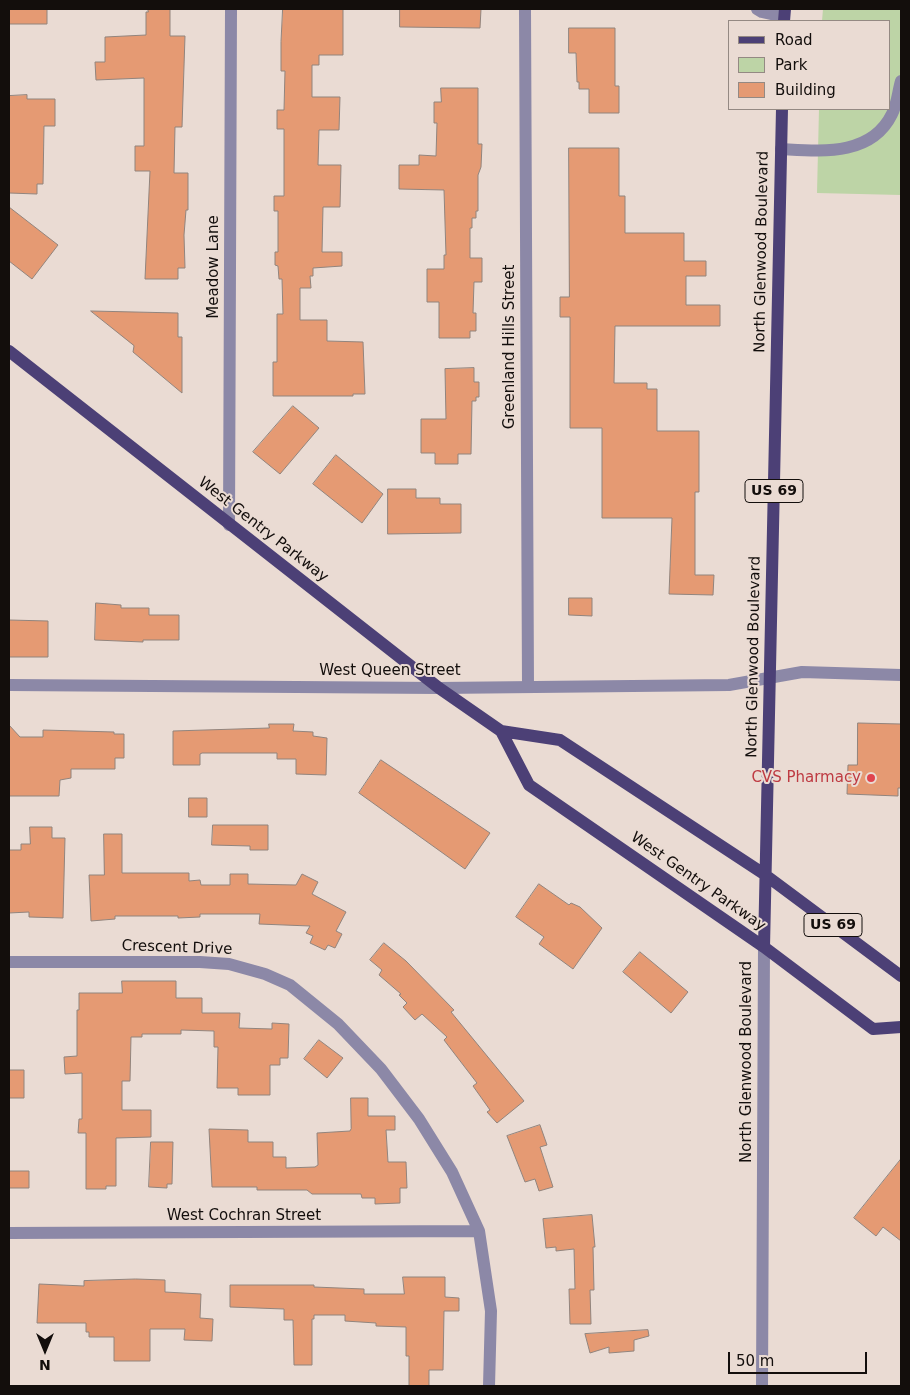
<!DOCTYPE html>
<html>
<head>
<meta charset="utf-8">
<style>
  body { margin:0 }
  #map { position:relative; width:910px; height:1395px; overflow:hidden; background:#eadbd3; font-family:"DejaVu Sans",sans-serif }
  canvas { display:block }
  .frame { position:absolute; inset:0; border:10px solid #130e0c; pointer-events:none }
  .legend { position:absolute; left:728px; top:20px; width:162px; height:90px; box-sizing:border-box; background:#eadbd3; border:1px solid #948983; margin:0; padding:6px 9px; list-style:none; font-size:15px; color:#130e0c }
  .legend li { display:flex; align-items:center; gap:10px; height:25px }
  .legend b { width:25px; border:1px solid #948983 }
  .north { position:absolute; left:20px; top:1325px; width:50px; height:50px; -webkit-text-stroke:4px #eadbd3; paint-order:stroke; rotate:180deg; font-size:14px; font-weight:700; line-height:20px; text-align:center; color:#130e0c }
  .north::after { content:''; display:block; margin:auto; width:18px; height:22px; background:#130e0c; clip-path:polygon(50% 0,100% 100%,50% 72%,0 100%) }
  .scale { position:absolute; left:728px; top:1352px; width:139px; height:22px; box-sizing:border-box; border:2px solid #130e0c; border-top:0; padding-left:6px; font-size:15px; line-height:18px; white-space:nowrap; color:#130e0c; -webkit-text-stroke:4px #eadbd3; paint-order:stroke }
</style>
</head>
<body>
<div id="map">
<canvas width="910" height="1395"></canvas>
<div class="frame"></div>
<ul class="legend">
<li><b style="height:6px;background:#4c4076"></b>Road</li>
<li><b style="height:14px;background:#bdd4a6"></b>Park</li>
<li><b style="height:14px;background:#e59a73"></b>Building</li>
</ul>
<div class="north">N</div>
<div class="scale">50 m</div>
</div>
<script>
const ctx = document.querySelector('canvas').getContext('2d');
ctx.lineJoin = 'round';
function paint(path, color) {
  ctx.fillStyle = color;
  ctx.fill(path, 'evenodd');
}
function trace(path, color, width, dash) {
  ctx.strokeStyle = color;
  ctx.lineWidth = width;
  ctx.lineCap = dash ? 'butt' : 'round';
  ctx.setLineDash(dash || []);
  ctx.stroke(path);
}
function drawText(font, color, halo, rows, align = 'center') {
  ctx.font = font + ' "DejaVu Sans",sans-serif';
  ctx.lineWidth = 4;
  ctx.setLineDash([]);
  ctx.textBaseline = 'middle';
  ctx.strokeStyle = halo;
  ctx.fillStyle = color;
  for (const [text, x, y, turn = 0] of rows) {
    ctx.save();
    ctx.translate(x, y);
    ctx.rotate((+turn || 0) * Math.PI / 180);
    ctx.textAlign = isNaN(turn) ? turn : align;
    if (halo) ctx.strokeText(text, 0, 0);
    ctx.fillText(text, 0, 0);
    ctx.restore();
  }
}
const green = new Path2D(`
  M823,9H901V195L817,193L819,109H889V21H822Z`);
const building = new Path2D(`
  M9,9H47V24H9Z
  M148,9H170V36H185L182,127H175L174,173H188V210H186L184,235L185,268H178V279H145L150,171H135V146H144V78L96,80L95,62H105V37L146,35V12H148Z
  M283,9H343V55H319V65H312V97H340L339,130H319L318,165H341L340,207H323L322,252H342V266L313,268V276H310L311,288H300V320H327V341L363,342L365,394H353V396H273V362H277V314H283L282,279H279L278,266L275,265V252H278V211H274V196H284V129H277V110H284L285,71H281V42Z
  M400,9H481L480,28L400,27Z
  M569,28H615V86H619V113H589V89H579V82H577L576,53H569Z
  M441,88H478V144H482L481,167L478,175V211H476V218H472V228H470V258H482V282H474L473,313H476V331H470V338H439V302H427V269H444V255H446L444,190L399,189V165H419V155L436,156L437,123H434V102H441Z
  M27,95V99H55V126H44L43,184H37V194L9,193V96Z
  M569,148H619V196H625V233H684V261H706V276H686V305H720V326H615L614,383H647V389H657V431H699V492H695V575H714L713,595L669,594L672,518H602V428H570V317H560V297H569Z
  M9,207L58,245L32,279L9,261Z
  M91,311L178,313V337H182V393L133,352L134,346Z
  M474,368V382H479V397H476V401H472L471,454H458V464H435V453H421V419H446L445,369Z
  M293,406L319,428L280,474L253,452Z
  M336,455L383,494L362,523L313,484Z
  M388,489H416V498H440V504H461V533L388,534Z
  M569,598H592V616L569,615Z
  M96,603L121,605V608H149V615H179V640H143V642L95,640Z
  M9,620L48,621V657H9Z
  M858,723L901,724V788H898V796L847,794L848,765H857Z
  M269,724H294L293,731L313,732V736L327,738L326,775L296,774V759H277V753H202L200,754V765H173V731L269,728Z
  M9,725L20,737H43V730L114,732V734H124V758H115V769H71V778L60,780L59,796H9Z
  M381,760L490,833L465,869L359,793Z
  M189,798H207V817H189Z
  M213,825H268V850H250V846L212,845Z
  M30,827H52V838H65L63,918L29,917V912L9,913V850H21V844H30Z
  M104,834H122V873H189V881L200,880L201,885H230V874H248V884L296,885L302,874L318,882L312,894L346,912L336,931L342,934L335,948L328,945L325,950L310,943L313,936L306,933L310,926L259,924L260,914H200V917L178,918V916H115V919L91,921L89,875H104Z
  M539,884L569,905L571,903L580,907L602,928L573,969L539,944L544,937L516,917Z
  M384,943L406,961L454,1010L451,1012L524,1101L497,1123L487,1112L490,1110L473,1086L477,1083L444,1040L447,1037L422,1014L415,1020L403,1007L407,1003L399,995L401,994L379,975L382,970L370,960Z
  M640,952L688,992L671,1013L623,972Z
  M122,981H176V998H202V1013H240L239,1028L272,1029V1023L289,1024L288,1058H280V1065H270V1095H238V1088H217L218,1047H214V1031L181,1030V1034H142V1037H131L130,1081H122V1110H151V1137L116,1138V1186H106V1189H86V1133H78L79,1119H82V1073L65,1074L64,1057L77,1056V1010H79V993H122Z
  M319,1040L343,1058L327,1078L304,1059Z
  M9,1070H24V1098H9Z
  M351,1098H368V1116H395V1130H386L388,1162H406L407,1188H400V1203L375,1204V1198H362L361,1194H312L307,1190H257V1187H212L209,1129L248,1130V1142H273V1157H286V1168L315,1167L318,1165L317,1133L350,1131L351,1129Z
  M540,1125L547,1145L540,1147L553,1187L539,1191L535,1179L525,1182L507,1136Z
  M151,1142H173L172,1184H167V1188L149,1187Z
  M901,1159V1241L883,1227L876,1236L854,1218Z
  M9,1171H29V1188H9Z
  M592,1215L595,1247H593L594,1290H590L591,1324H570L569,1289H575L574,1249L556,1251V1247L546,1248L543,1219Z
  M403,1277H445V1297L459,1298V1311H444L443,1370H429V1386H409V1356H406V1327L376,1326V1323L345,1321V1315H314V1319H312V1365H294L293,1320H284V1309L230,1307V1285H314V1287L364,1289V1294H404Z
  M136,1279L165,1280V1292L201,1294L200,1318L213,1319L212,1341L184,1340L185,1329H150V1361H114V1337H89V1332H86V1323H37L39,1284L84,1286V1281Z
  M648,1330L649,1336L634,1340V1351L609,1353V1347L590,1353L585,1334Z`);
const minor = new Path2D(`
  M525,9L528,686
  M757,9L762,12L784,17
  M781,149C820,151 871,157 892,114C897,105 898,91 901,81
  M229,525L231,9
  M9,685L439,688L729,685L802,672L901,675
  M9,962H200L229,964L265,974L290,985L338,1024L381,1069L419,1119L452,1172L479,1231L491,1311L489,1386
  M9,1233L479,1231`);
const tertiary = new Path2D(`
  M762,1386L764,947`);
const primary = new Path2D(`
  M784,21L785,9
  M9,351L439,688L501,731L560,740L764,874L901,976
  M501,731L529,785L764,947L873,1029L901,1027
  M764,947L782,109`);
const markers = [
  [871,778,5,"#e0444e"]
];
const shields = [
  [774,491,58],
  [833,925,58]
];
const shieldNames = [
  ["US 69",774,491],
  ["US 69",833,925]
];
const streetNames = [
  ["North Glenwood Boulevard",762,252,-89],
  ["Meadow Lane",214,267,-90],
  ["Greenland Hills Street",510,347,-90],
  ["West Gentry Parkway",263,530,38],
  ["North Glenwood Boulevard",754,657,-89],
  ["West Queen Street",390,671],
  ["West Gentry Parkway",698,882,35],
  ["Crescent Drive",177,948,2],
  ["North Glenwood Boulevard",747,1062,-90],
  ["West Cochran Street",244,1216]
];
const healthNames = [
  ["CVS Pharmacy",861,778]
];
paint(green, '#bdd4a6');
paint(building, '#e59a73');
trace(building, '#91847d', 1);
trace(minor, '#8c88a7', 12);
trace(tertiary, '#8c88a7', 12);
trace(primary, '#4c4076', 12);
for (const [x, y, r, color] of markers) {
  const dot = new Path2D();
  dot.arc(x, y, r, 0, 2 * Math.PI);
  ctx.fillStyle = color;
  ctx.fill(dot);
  trace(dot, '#eadbd3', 2);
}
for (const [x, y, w] of shields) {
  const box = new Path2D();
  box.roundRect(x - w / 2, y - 11.5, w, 23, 4);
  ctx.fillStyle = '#eadbd3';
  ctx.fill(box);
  trace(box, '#130e0c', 1);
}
drawText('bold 14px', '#130e0c', null, shieldNames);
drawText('15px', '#130e0c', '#eadbd3', streetNames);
drawText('15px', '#be3a42', '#eadbd3', healthNames, 'right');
</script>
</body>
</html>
